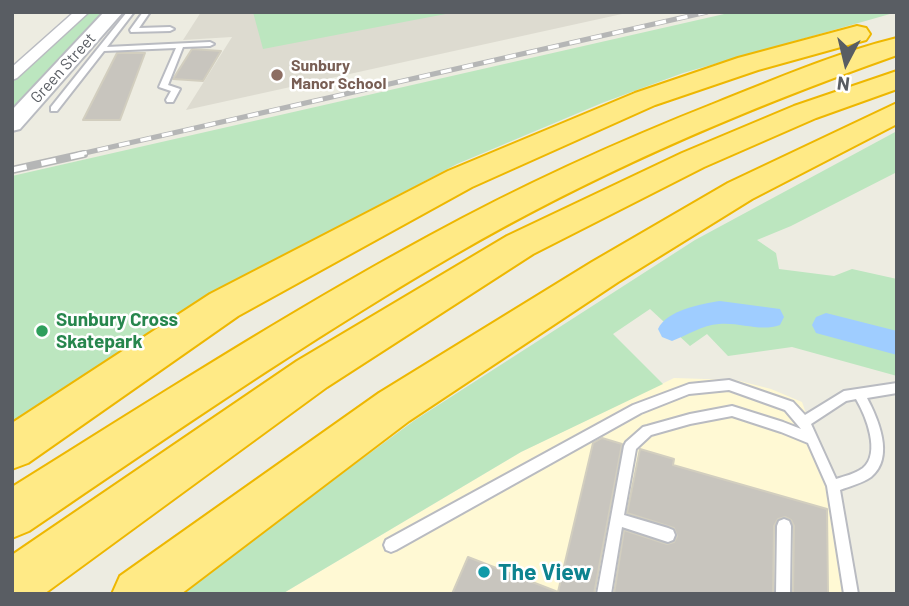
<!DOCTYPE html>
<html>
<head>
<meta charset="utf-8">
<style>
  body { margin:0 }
  #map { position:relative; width:909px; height:606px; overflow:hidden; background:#edece1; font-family:Barlow,sans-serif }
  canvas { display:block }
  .frame { position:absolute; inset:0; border:14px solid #595d63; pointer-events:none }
  .north { position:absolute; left:811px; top:28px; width:70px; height:70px; -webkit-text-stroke:5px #fff; paint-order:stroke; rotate:187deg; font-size:19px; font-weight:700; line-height:28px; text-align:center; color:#595d63 }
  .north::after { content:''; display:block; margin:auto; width:24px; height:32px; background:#595d63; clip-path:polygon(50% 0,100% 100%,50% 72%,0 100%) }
</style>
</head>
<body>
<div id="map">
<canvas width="909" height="606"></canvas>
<div class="frame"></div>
<div class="north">N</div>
</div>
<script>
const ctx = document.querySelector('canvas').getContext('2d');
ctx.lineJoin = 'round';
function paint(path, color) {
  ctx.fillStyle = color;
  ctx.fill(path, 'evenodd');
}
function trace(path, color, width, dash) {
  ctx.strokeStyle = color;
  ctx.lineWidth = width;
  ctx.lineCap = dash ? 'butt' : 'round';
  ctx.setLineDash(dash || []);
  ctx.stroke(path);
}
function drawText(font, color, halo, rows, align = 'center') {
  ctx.font = font + ' Barlow,sans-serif';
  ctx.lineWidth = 5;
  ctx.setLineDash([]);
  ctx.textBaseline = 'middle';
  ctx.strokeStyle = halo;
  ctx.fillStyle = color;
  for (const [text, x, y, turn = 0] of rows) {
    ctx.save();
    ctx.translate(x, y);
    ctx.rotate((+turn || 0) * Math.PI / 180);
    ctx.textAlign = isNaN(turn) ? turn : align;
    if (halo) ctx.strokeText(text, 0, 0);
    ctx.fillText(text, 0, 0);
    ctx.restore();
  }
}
const commercial = new Path2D(`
  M674,378L736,380L771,389L802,402L840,510L848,594H282L521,452Z`);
const education = new Path2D(`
  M201,12H631L186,110L232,37L183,40Z`);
const green = new Path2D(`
  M82,12H114L12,124V75Z
  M253,12H456L263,49Z
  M733,12H897L683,73L602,103L457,164L281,257L12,427V176Z
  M897,131V172L791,226L757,240L776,253L779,269L834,276L852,269L897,279V376L792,347L728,356L707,334L690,346L650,309L613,334L663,384L521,452L282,594H178L415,420L695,240Z`);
const canal = new Path2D(`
  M720,301L780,309L784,317L780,325C760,332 740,322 719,324C702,325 688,335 672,341L662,337L658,329C667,310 701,304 720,301Z
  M826,313L897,331V355L816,333L812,325L816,317Z`);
const building = new Path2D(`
  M192,49L221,51L203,81L173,79Z
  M117,53H145L120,120H83Z
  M602,438L622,444L594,594H452L468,557L558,592L593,443Z
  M640,449L674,459L673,465L827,509L828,594H793L794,526L791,520L785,517L778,519L774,526L773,594H614L624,530L667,544L674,542L677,536L674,528L627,513Z`);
const service = new Path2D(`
  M127,12H134L107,47L210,42L214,44L210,46L183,47L168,85L180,89L173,102H167L166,100L171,91L159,87L176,48L104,51L57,111H51V107Z
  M143,12H150L139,28L170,27L174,29L170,31L131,32L130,30Z
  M729,380L793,402L805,415L844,391L897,383V393L867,398C878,419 895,457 871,477C863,483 850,486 840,490L858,594H844L827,486L808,443L781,432L732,416L690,424L651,435L636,449L624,515L668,528L673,530L675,535L673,540L668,542L622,527L611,594H597L624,446L626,442L643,427L647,426L690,414L732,406L783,422L801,429L785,410L729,390L689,394L641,413L396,550L391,552L386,550L384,545L386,540L633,405L689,384ZM856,399C866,416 881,453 863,468C855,474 845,476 836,479L811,424L846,401Z
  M784,519L789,521L791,526L790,594H776L777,526L779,521Z`);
const minor = new Path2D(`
  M74,12H89L17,78L12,80V67Z`);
const tertiary = new Path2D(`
  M104,12H123L20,129L12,131V110Z`);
const motorway = new Path2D(`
  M857,26L866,28L870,34L866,40L758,70L655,105L472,187L238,316L28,463L12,469V423L210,294L448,171L635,93L738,58Z
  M897,38V55C744,109 595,173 454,255C308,340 169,436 29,531L12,538V487C150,401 287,313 429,236C522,185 619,141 718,102C776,79 836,53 897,38Z
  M897,71V89L816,118L704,167L533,254L327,387L44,594H12V555L297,361L507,236L682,153L794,106Z
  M897,103V124L752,199L618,282L409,421L181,594H112L120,576L379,393L592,262L728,183Z`);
const railFar1 = new Path2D(`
  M76,155L707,12`);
const rail = new Path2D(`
  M12,170L84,154`);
const markers = [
  [277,75,7,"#8d6e63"],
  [42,331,7,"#2e9e5b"],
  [484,572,7,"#0f9aa8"]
];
const farEducationnames = [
  ["Sunbury",291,66],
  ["Manor School",291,84]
];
const farStreetnames = [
  ["Green Street",63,68,-48]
];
const leisureNames = [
  ["Sunbury Cross",56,320],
  ["Skatepark",56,342]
];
const nearCulturenames = [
  ["The View",498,572]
];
paint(commercial, '#fff9d4');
paint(education, '#dddbd0');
paint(green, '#bce6bf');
paint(canal, '#9fcdff');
paint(building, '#c8c5be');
trace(building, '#d2cebf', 2);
trace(service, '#b9bbc1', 4);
trace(minor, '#b9bbc1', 3);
trace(tertiary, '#b9bbc1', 4);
trace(motorway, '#eeb700', 4);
paint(service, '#fff');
paint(minor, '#fff');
paint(tertiary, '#fff');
paint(motorway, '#ffea86');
trace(railFar1, '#b5b6b6', 5);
trace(rail, '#b5b6b6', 8);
trace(railFar1, '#fff', 3.5, [11]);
trace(rail, '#fff', 5, [15]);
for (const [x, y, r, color] of markers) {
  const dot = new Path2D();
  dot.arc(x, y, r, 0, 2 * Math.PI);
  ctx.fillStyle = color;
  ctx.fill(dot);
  trace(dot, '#fff', 2.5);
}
drawText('bold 16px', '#785e54', '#fff', farEducationnames, 'left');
drawText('16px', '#595d63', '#fff', farStreetnames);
drawText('bold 19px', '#27864d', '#fff', leisureNames, 'left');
drawText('bold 23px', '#0d838f', '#fff', nearCulturenames, 'left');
</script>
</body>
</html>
